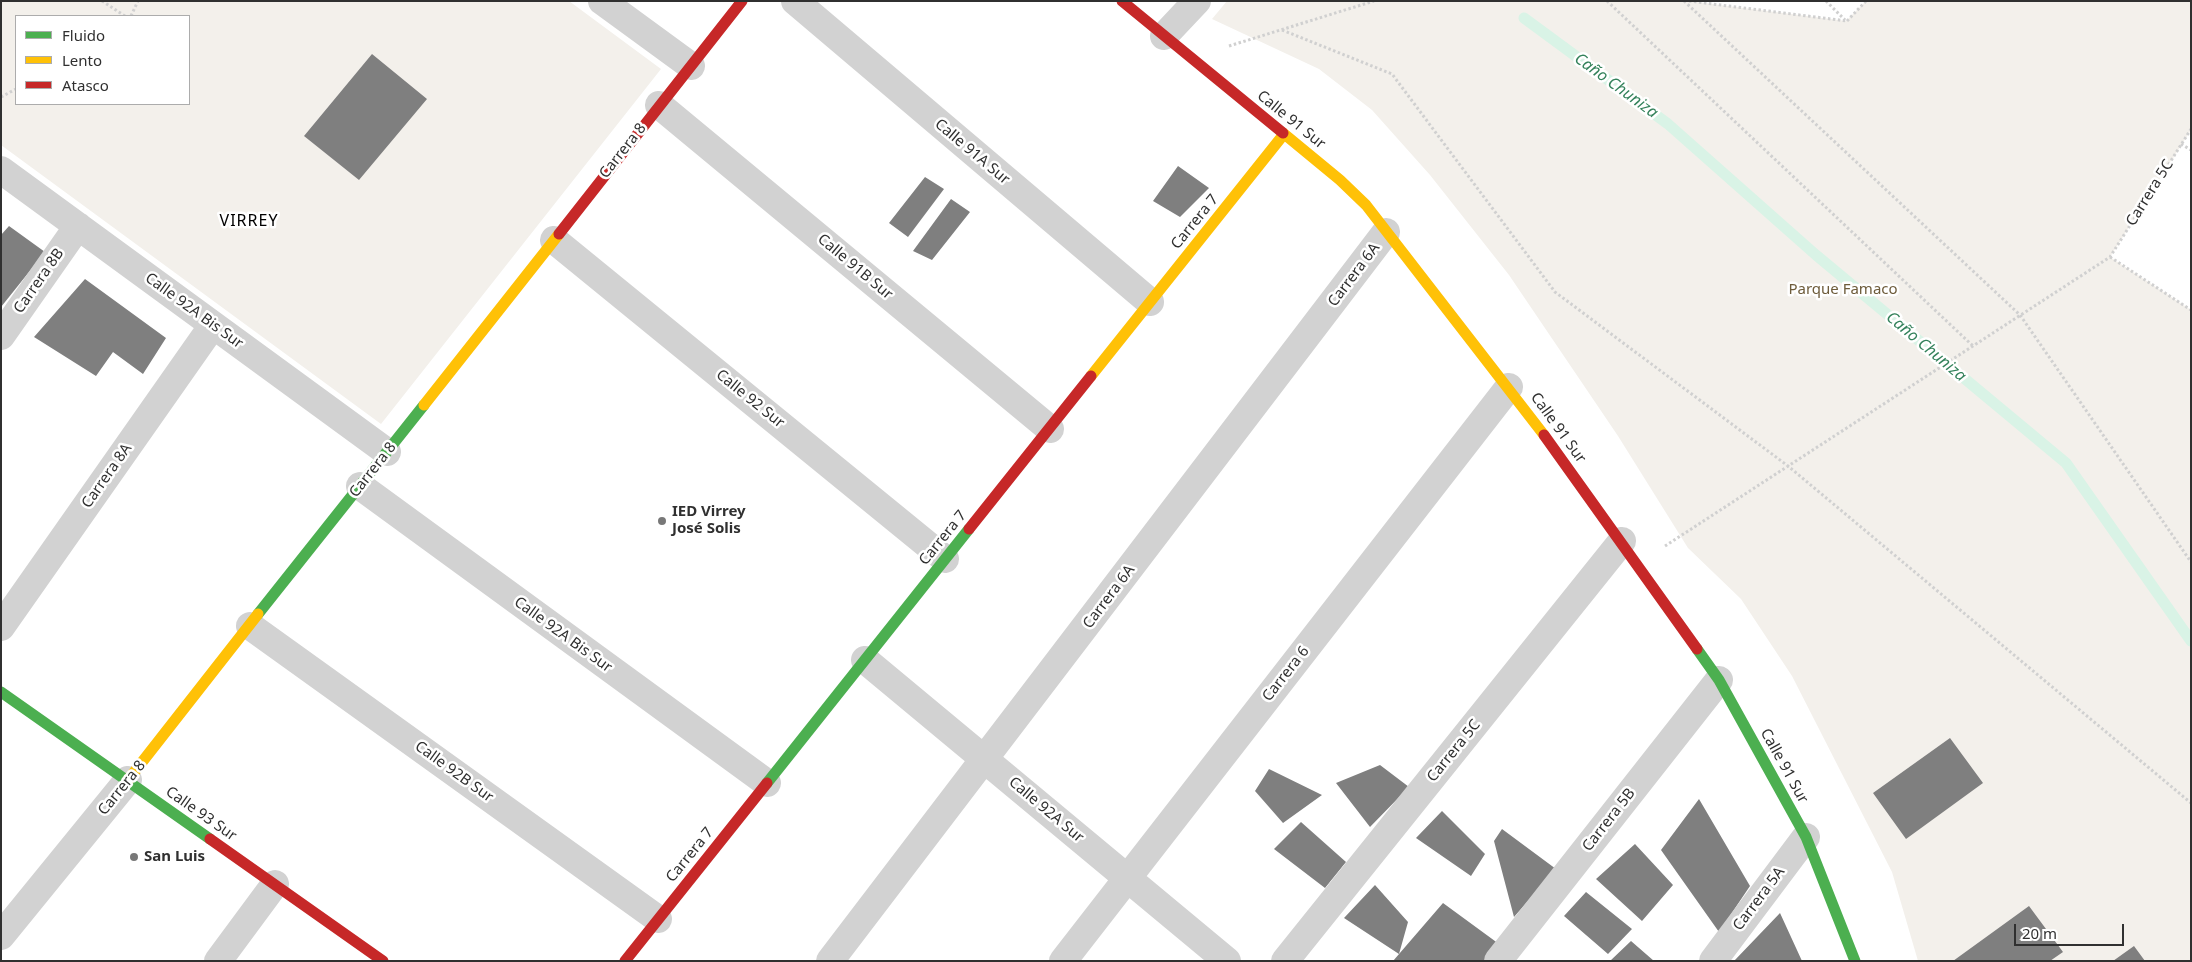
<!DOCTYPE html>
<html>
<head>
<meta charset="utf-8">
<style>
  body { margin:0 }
  #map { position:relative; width:2192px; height:962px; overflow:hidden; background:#fff; font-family:"Noto Sans",sans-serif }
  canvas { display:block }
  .frame { position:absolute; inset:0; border:2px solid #303030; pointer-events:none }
  .legend { position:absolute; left:15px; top:15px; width:175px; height:90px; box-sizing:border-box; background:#fff; border:1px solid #acacac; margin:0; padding:6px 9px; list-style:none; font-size:15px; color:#303030 }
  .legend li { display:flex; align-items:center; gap:10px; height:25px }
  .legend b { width:25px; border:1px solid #acacac }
  .scale { position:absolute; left:2014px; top:924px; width:110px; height:22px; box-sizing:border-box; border:2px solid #303030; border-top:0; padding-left:6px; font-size:15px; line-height:18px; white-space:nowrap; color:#303030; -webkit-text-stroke:4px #fff; paint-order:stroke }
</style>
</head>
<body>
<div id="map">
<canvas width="2192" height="962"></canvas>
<div class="frame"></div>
<ul class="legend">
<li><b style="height:6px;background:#4caf50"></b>Fluido</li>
<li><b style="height:6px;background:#ffc107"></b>Lento</li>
<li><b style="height:6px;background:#c62828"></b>Atasco</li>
</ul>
<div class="scale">20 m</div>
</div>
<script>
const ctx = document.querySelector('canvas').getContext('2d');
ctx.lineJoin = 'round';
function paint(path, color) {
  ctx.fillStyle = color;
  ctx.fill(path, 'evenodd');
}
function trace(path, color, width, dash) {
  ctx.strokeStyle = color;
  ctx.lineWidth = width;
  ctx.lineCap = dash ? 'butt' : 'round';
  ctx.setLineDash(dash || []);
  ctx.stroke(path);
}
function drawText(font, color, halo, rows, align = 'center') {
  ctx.font = font + ' "Noto Sans",sans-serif';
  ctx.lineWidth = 5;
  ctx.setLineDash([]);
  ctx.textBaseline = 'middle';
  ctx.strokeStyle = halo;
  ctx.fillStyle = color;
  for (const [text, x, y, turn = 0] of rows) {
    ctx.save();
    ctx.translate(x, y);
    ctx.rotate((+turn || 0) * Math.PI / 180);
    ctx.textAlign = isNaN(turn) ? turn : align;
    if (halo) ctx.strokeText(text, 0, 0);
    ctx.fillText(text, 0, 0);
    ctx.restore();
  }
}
const green = new Path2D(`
  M1,1H569L661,69L381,424L1,145ZM16,16H189V104H16Z
  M1227,1H1689L1846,21L1866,1H2191V130L2110,257L2191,310V961H1918L1892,872L1792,676L1741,599L1688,548L1618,436L1509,275L1430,175L1372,110L1319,69L1212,19Z`);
const stream = new Path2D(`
  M1524,18L1668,124L1816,255L2066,463L2191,641`);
const building = new Path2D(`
  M372,54L427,99L359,180L304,136Z
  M1178,166L1209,188L1180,217L1153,201Z
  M925,177L944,189L908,237L889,223Z
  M951,199L970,212L932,260L913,251Z
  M9,226L45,252L1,307V235Z
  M85,279L166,338L143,374L113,352L96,376L34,337Z
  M1950,738L1983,783L1906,839L1873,793Z
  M1380,765L1409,787L1370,827L1336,783Z
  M1269,769L1322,795L1283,823L1255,791Z
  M1699,799L1750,886L1719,932L1661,850Z
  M1442,811L1485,854L1471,876L1416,838Z
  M1301,822L1346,862L1325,888L1274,849Z
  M1502,829L1556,869L1514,917L1494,841Z
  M1635,844L1673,885L1642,921L1596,879Z
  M1375,885L1408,922L1399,954L1344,918Z
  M1586,892L1632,929L1608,954L1564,916Z
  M1443,903L1499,944L1486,961H1393Z
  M2029,906L2063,952L2050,961H1953Z
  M1780,913L1802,961H1734Z
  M1631,941L1654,961H1610Z
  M2134,946L2145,961H2113Z`);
const path = new Path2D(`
  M102,1L125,16
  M1607,1L1973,346
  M1684,1L2020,315L2191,562
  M1689,1L1847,21
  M1826,1L1845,20
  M131,16L138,1
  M1847,21L1866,1
  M1282,30L1392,74L1555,292L1788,466L2191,803
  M1229,46L1374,1
  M1,97L16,89
  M2181,144L2191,150
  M2110,257L2191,310
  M1665,546L2110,257L2191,129`);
const street = new Path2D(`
  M602,1L691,66
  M795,1L1150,302
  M1164,36L1197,1
  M659,105L1050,429
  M1,170L387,452
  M554,240L945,559
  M1,336L78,226
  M360,486L767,783
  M250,626L658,919
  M1,627L213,325
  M865,660L1227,961
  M1,936L128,780
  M218,961L275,884
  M830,961L1386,232
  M1063,961L1509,387
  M1285,961L1622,541
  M1498,961L1719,680
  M1713,961L1806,837`);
const fast = new Path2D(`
  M258,614L424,405
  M1697,649L1719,680L1806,837L1855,961
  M1,692L210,839
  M767,783L969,529`);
const slow = new Path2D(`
  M1283,133L1340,180L1366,205L1544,435
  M1091,376L1284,134
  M424,405L559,234
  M128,780L258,614`);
const jam = new Path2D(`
  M1122,1L1283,133
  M559,234L742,1
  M1544,435L1697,649
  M969,529L1091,376
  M210,839L383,961
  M625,961L767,783`);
const markers = [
  [662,521,5,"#787878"],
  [134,857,5,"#787878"]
];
const streetNames = [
  ["Calle 91 Sur",1291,120,39],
  ["Carrera 8",623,151,-52],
  ["Calle 91A Sur",972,152,40],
  ["Carrera 5C",2150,193,-58],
  ["Carrera 7",1195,222,-51],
  ["Calle 91B Sur",855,267,40],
  ["Carrera 6A",1354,275,-53],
  ["Carrera 8B",39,281,-55],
  ["Calle 92A Bis Sur",194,311,36],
  ["Calle 92 Sur",750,399,39],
  ["Calle 91 Sur",1558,428,54],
  ["Carrera 8",373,470,-52],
  ["Carrera 8A",107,476,-55],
  ["Carrera 7",943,538,-51],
  ["Carrera 6A",1109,597,-53],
  ["Calle 92A Bis Sur",563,635,36],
  ["Carrera 6",1286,674,-52],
  ["Carrera 5C",1454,751,-51],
  ["Calle 91 Sur",1784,766,61],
  ["Calle 92B Sur",454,772,36],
  ["Carrera 8",122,788,-51],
  ["Calle 92A Sur",1046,810,40],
  ["Calle 93 Sur",201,814,35],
  ["Carrera 5B",1609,820,-52],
  ["Carrera 7",690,855,-51],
  ["Carrera 5A",1759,899,-53]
];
const parkNames = [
  ["Parque Famaco",1843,290]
];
const poiNames = [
  ["IED Virrey",672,512],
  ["José Solis",672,529],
  ["San Luis",144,857]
];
const waterNames = [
  ["Caño Chuniza",1616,86,36],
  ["Caño Chuniza",1926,347,40]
];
const neighbourhoodNames = [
  ["VIRREY",249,221]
];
paint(green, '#f3f0eb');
trace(stream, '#d9f3e6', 11);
paint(building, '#7f7f7f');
trace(path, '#d0d0d0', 3, [2.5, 2.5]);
trace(street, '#d2d2d2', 28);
trace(fast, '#4caf50', 11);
trace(slow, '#ffc107', 11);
trace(jam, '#c62828', 11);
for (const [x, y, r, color] of markers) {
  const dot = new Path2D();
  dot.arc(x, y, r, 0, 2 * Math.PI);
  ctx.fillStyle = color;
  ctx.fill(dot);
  trace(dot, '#fff', 2);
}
drawText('15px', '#303030', '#fff', streetNames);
drawText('15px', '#6e5c3b', '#fff', parkNames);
drawText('bold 15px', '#303030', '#fff', poiNames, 'left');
drawText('italic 16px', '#34825b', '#fff', waterNames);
ctx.letterSpacing = '1px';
drawText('16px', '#000', '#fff', neighbourhoodNames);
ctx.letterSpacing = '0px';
</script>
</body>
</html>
